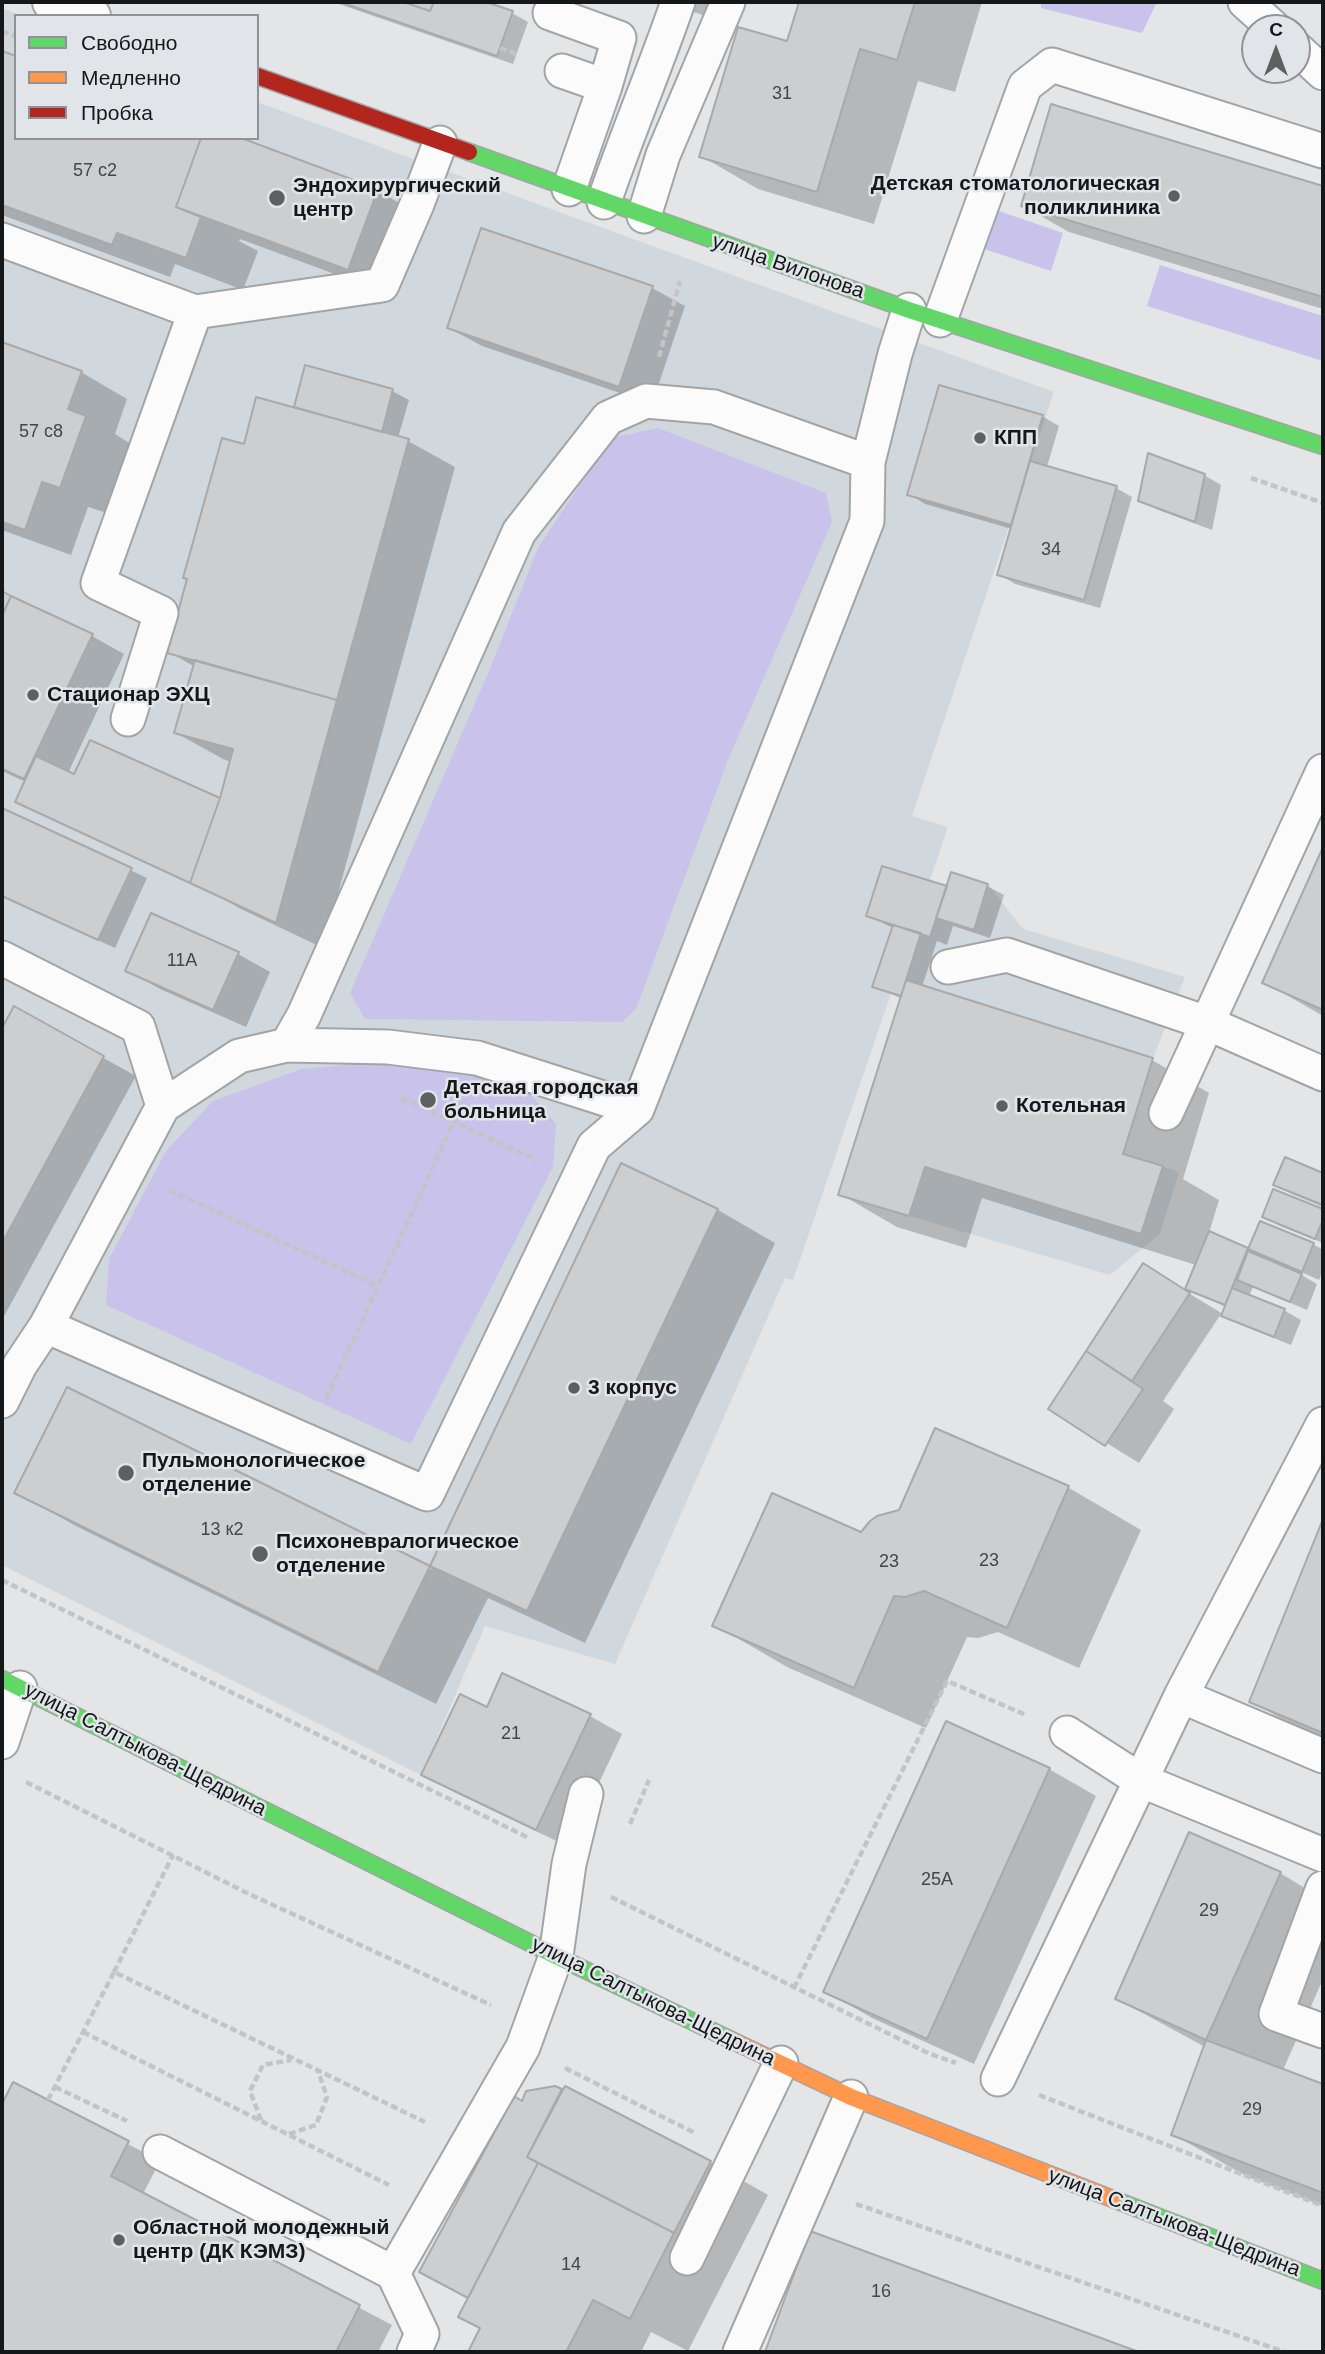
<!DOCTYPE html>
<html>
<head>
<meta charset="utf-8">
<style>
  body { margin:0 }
  #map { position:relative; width:1325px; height:2354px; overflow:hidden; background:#e3e5e7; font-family:Arial,sans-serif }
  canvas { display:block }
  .frame { position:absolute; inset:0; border:4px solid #161718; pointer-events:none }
  .legend { position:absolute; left:14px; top:14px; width:245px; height:126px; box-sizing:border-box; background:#e1e5e9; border:2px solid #909395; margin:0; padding:9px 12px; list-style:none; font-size:21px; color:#161718 }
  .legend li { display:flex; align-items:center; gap:14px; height:35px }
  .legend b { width:35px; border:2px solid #909395 }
  .north { position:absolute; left:1241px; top:14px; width:70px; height:70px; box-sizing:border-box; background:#e1e5e9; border:2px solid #909395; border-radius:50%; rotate:0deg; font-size:19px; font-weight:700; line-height:28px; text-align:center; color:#161718 }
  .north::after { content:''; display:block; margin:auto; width:24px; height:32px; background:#5e5f60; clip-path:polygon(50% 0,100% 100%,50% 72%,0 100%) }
</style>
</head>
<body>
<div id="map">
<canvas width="1325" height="2354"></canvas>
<div class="frame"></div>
<ul class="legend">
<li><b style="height:9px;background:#63d668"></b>Свободно</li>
<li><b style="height:9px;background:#ff974d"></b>Медленно</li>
<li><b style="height:9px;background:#b3261e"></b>Пробка</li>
</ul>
<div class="north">С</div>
</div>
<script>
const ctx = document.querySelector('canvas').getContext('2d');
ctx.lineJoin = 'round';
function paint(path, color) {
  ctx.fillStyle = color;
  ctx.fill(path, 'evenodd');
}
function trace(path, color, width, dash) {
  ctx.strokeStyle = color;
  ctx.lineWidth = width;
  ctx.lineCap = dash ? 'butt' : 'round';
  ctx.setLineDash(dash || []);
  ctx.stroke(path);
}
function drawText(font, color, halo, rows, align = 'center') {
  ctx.font = font + ' Arial,sans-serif';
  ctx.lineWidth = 5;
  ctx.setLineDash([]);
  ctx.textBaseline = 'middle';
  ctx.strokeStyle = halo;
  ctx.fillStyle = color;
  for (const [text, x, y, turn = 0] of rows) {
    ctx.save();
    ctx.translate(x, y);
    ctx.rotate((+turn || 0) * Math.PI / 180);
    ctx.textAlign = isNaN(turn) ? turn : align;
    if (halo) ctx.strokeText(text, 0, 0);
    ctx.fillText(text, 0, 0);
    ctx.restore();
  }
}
const built = new Path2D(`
  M2,8L23,16H16V138H257V102L1054,392L912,816L948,827L793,1280L785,1278L615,1664L485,1626L421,1775L2,1565Z
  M988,884L1023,929L1185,977L1153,1058L1123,1153L1179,1172L1160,1234L1110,1275L838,1195L921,933L930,937L936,918L974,930Z`);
const green = new Path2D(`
  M1041,2H1157L1142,33L1041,8Z
  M993,209L1063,233L1051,271L981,248Z
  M1160,265L1323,316V361L1147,306Z
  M658,428L826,493L832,522L728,760L636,1009L622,1022L365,1019L350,993L491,666L538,548L611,438Z
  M390,1061L479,1069L530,1093L556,1124L553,1167L411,1444L106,1305L109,1259L166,1151L213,1101L301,1069Z`);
const shadow = new Path2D(`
  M333,2H489L488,5L512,13L528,22L513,64Z
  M665,2H717L711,18Z
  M800,2H982L955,92L918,81L874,224L758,189L701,156L788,44Z
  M2,53L16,58V138L377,190L423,217L394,296L240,239L239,241L258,251L243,290L175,264L170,277L2,215Z
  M1053,106L1323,187V309L1069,232L1023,206Z
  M652,288L685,306L652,404L482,346L449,328Z
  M2,344L81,372L127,399L115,434L131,444L107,513L88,507L71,555L2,530Z
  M392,391L409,400L398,438L408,441L455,467L323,948L239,908L26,782L2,771V593L92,636L124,654L68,773L75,776L221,801L231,762L223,759L176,733L195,667L169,652L245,446L302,410L296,406Z
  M1042,416L1059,426L1047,467L1116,488L1132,497L1100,608L1015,584L999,574L1012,529L925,504L909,494Z
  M1204,475L1221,485L1212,530L1156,509L1140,500Z
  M2,810L147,878L115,948L2,897Z
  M1323,851V1016L1264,982Z
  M987,886L1004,895L990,938L953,926L947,945L937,941L922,987L1152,1060L1209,1093L1183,1179L1219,1200L1209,1233L1257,1255L1258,1253L1313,1244L1323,1250V1269L1319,1280L1299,1271L1298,1273L1317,1284L1307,1310L1253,1287L1249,1296L1285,1311L1301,1320L1291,1345L1239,1324L1221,1314L1163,1401L1174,1409L1139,1463L1050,1408L1144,1266L1223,1314L1226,1307L1187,1288L1196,1265L982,1198L966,1248L897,1227L840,1194L902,999L874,986L893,928L868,916L948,889Z
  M238,954L270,972L246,1027L160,989L127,970Z
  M15,1009L136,1076L2,1320V1032Z
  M1286,1160L1323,1175V1207L1292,1194L1276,1185Z
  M622,1165L718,1210L775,1243L585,1643L488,1598L436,1704L74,1525L17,1492L68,1389L431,1569Z
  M1274,1191L1323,1211V1243L1280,1226L1264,1217Z
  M936,1431L1069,1488L1141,1530L1079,1668L998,1632L978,1638L967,1637L926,1728L787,1667L715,1625L900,1511Z
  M1323,1524V1739L1297,1728L1251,1701Z
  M487,1709L590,1716L622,1734L569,1847L456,1793L423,1775Z
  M947,1723L1049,1769L1096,1796L974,2064L872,2018L825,1991Z
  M1280,1873L1323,1899V1979L1283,2070L1323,2086V2206L1246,2176L1174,2135L1205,2047L1117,1999Z
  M14,2084L160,2161L143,2194L392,2325L378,2352H2V2108Z
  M554,2087L563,2092L565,2088L710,2162L768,2195L688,2351L651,2332L641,2352H470L482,2329L470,2298L523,2103Z
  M811,2233L1134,2352H767Z`);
const building = new Path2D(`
  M340,2H403L430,11L434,2H486L513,11L497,56Z
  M403,2H434L430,11Z
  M799,2H915L897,60L860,49L817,192L699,157L738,27L787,41Z
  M2,51L16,56V138H201L176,207L201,217L186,258L117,233L112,245L2,205Z
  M1051,104L1323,186V297L1021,206Z
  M201,138H241L378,189L348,270L176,207Z
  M481,228L653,286L619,387L447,328Z
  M2,342L82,371L68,409L86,416L60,488L42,482L25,530L2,522Z
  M305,365L393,389L382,432L294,407Z
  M939,385L1043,415L1011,525L907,495Z
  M256,397L409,439L337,700L167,653L187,579L183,578L222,438L244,444Z
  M1148,453L1205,474L1195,522L1138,501Z
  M1030,461L1117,486L1084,600L997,575Z
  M2,591L11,596L2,616Z
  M11,596L93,634L24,779L2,769V616Z
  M195,660L337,700L276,923L190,883L220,798L233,749L174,733Z
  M90,740L220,798L190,883L15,802L36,756L74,774Z
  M2,808L132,868L98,940L2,896Z
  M1323,847V1010L1262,983Z
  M882,866L947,886L930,937L866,916Z
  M951,872L988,884L974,930L936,918Z
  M151,913L239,952L213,1010L125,971Z
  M893,925L921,933L901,996L872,987Z
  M906,980L1153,1058L1123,1154L1163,1166L1141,1234L925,1167L909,1216L838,1195Z
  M14,1006L104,1056L2,1243V1028Z
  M1285,1157L1323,1173V1205L1273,1185Z
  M621,1163L718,1209L527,1611L430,1566Z
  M1273,1189L1323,1209V1220L1315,1239L1262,1217Z
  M1260,1221L1314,1243L1302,1272L1248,1249Z
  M1209,1231L1248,1248L1225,1305L1185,1289Z
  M1248,1251L1302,1274L1290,1302L1237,1280Z
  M1143,1263L1190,1293L1132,1381L1086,1351Z
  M1232,1288L1285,1309L1274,1337L1221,1316Z
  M1086,1351L1143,1389L1105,1446L1048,1409Z
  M67,1387L430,1566L378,1672L14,1493Z
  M935,1428L1069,1486L1007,1628L924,1591L905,1597L894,1596L854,1688L712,1626L772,1493L861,1532L870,1521L877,1516L899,1510Z
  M1323,1519V1733L1249,1702Z
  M502,1673L591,1714L536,1830L421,1775L460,1694L487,1707Z
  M946,1721L1050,1768L927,2039L823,1992Z
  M1189,1832L1281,1872L1206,2040L1115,1999Z
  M1206,2040L1323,2084V2193L1171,2135Z
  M13,2082L129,2141L111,2176L360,2305L336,2352H2V2104Z
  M555,2086L562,2089L527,2157L538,2163L468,2298L419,2272L514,2096L522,2101L526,2091Z
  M565,2086L711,2161L674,2233L527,2157Z
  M538,2163L674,2233L630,2319L593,2300L566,2352H468L480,2328L458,2317Z
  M810,2231L1139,2352H765Z`);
const path = new Path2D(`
  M2,31L16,36
  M500,48L519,55
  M659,357L680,281
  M1251,478L1323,503
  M402,1098L537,1160
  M169,1190L378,1286
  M326,1399L463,1102
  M2,1580L529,1838
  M26,1782L249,1894L491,2005
  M630,1824L649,1780
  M611,1897L930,2054L956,2063
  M114,1972L173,1855
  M794,1988L947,1681L1026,1715
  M83,2032L389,2185
  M565,2068L695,2133
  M55,2087L127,2121
  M1039,2095L1323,2206
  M48,2100L114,1972L425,2122
  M261,2120L250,2091L263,2065L291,2060
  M289,2134L316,2125L327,2097L318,2071
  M856,2204L1285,2352`);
const lane = new Path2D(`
  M1245,2L1274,28
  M550,13L619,38L605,86
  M1297,49L1323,73
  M562,71L605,86L569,189
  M604,202C627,134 655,69 678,2
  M644,216L663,155L728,2
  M2,240L195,312L98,583L161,613L128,719
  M195,312L382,285L417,204L440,143
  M940,320L1025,86L1052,65L1323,151
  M2,958L138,1027L163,1106L46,1326
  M948,967L1007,955L1207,1023L1323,1074
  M287,1045L304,1015L519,532L608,418L646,401L714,407L868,462
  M163,1106L239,1056L287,1045L388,1047L477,1058L637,1109
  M1166,1113L1323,771
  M2,1401L20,1365L46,1326L427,1494L594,1146L637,1109L867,521L868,462L895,354L909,310
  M1181,1696L1323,1756
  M1067,1733L1140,1780L1323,1855
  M2,1742L20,1688
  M1323,1888L1276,2014L1323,2031
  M998,2079L1181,1696L1323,1424
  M160,2152L393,2273L523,2047L556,1956L569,1864L586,1794
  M687,2258L781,2063
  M393,2273L422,2334L414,2352
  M740,2352L851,2097`);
const street = new Path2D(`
  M52,2L91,16`);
const fast = new Path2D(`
  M469,152L909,310L1323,446
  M2,1679L556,1956L729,2039
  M1113,2199L1323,2281`);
const slow = new Path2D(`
  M729,2039L851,2097L1113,2199`);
const jam = new Path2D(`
  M257,76L469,152`);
const markers = [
  [1174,196,7,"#5e5f60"],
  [277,198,9,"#5e5f60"],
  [980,438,7,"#5e5f60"],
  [33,695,7,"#5e5f60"],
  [428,1100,9,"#5e5f60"],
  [1002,1106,7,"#5e5f60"],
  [574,1388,7,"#5e5f60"],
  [126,1473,9,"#5e5f60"],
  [260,1554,9,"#5e5f60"],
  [119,2240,7,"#5e5f60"]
];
const numberNames = [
  ["31",782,94],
  ["57 с2",95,171],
  ["57 с8",41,432],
  ["34",1051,550],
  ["11А",182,961],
  ["13 к2",222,1530],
  ["23",989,1561],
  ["23",889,1562],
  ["21",511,1734],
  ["25А",937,1880],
  ["29",1209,1911],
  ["29",1252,2110],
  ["14",571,2265],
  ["16",881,2292]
];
const poiNames = [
  ["Детская стоматологическая",1160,184,"right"],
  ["поликлиника",1160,208,"right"],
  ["Эндохирургический",293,186],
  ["центр",293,210],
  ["КПП",994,438],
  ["Стационар ЭХЦ",47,695],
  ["Детская городская",444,1088],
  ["больница",444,1112],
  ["Котельная",1016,1106],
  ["3 корпус",588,1388],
  ["Пульмонологическое",142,1461],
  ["отделение",142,1485],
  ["Психоневралогическое",276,1542],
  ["отделение",276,1566],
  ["Областной молодежный",133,2228],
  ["центр (ДК КЭМЗ)",133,2252]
];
const streetNames = [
  ["улица Вилонова",788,267,19],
  ["улица Салтыкова-Щедрина",145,1750,27],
  ["улица Салтыкова-Щедрина",653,2002,26],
  ["улица Салтыкова-Щедрина",1174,2223,21]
];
paint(built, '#d1d8dd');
paint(green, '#c9c2eb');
paint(shadow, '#0003');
paint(building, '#cccecf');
trace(building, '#a8a9aa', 2);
trace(lane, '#a2a4a5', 37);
trace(street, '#a2a4a5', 42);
trace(fast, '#a2a4a5', 19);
trace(slow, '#a2a4a5', 19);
trace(jam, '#a2a4a5', 19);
trace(path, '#c3c4c5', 4.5, [7, 3.5]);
trace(lane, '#fbfbfb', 33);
trace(street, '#fbfbfb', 38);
trace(fast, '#63d668', 16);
trace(slow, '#ff974d', 16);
trace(jam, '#b3261e', 16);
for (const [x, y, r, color] of markers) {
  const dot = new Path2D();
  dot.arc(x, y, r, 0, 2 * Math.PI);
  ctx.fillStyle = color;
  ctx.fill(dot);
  trace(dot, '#e1e5e9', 2.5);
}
drawText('18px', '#444647', null, numberNames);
drawText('bold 21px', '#161718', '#e1e5e9', poiNames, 'left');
drawText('21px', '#161718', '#e1e5e9', streetNames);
</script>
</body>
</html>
